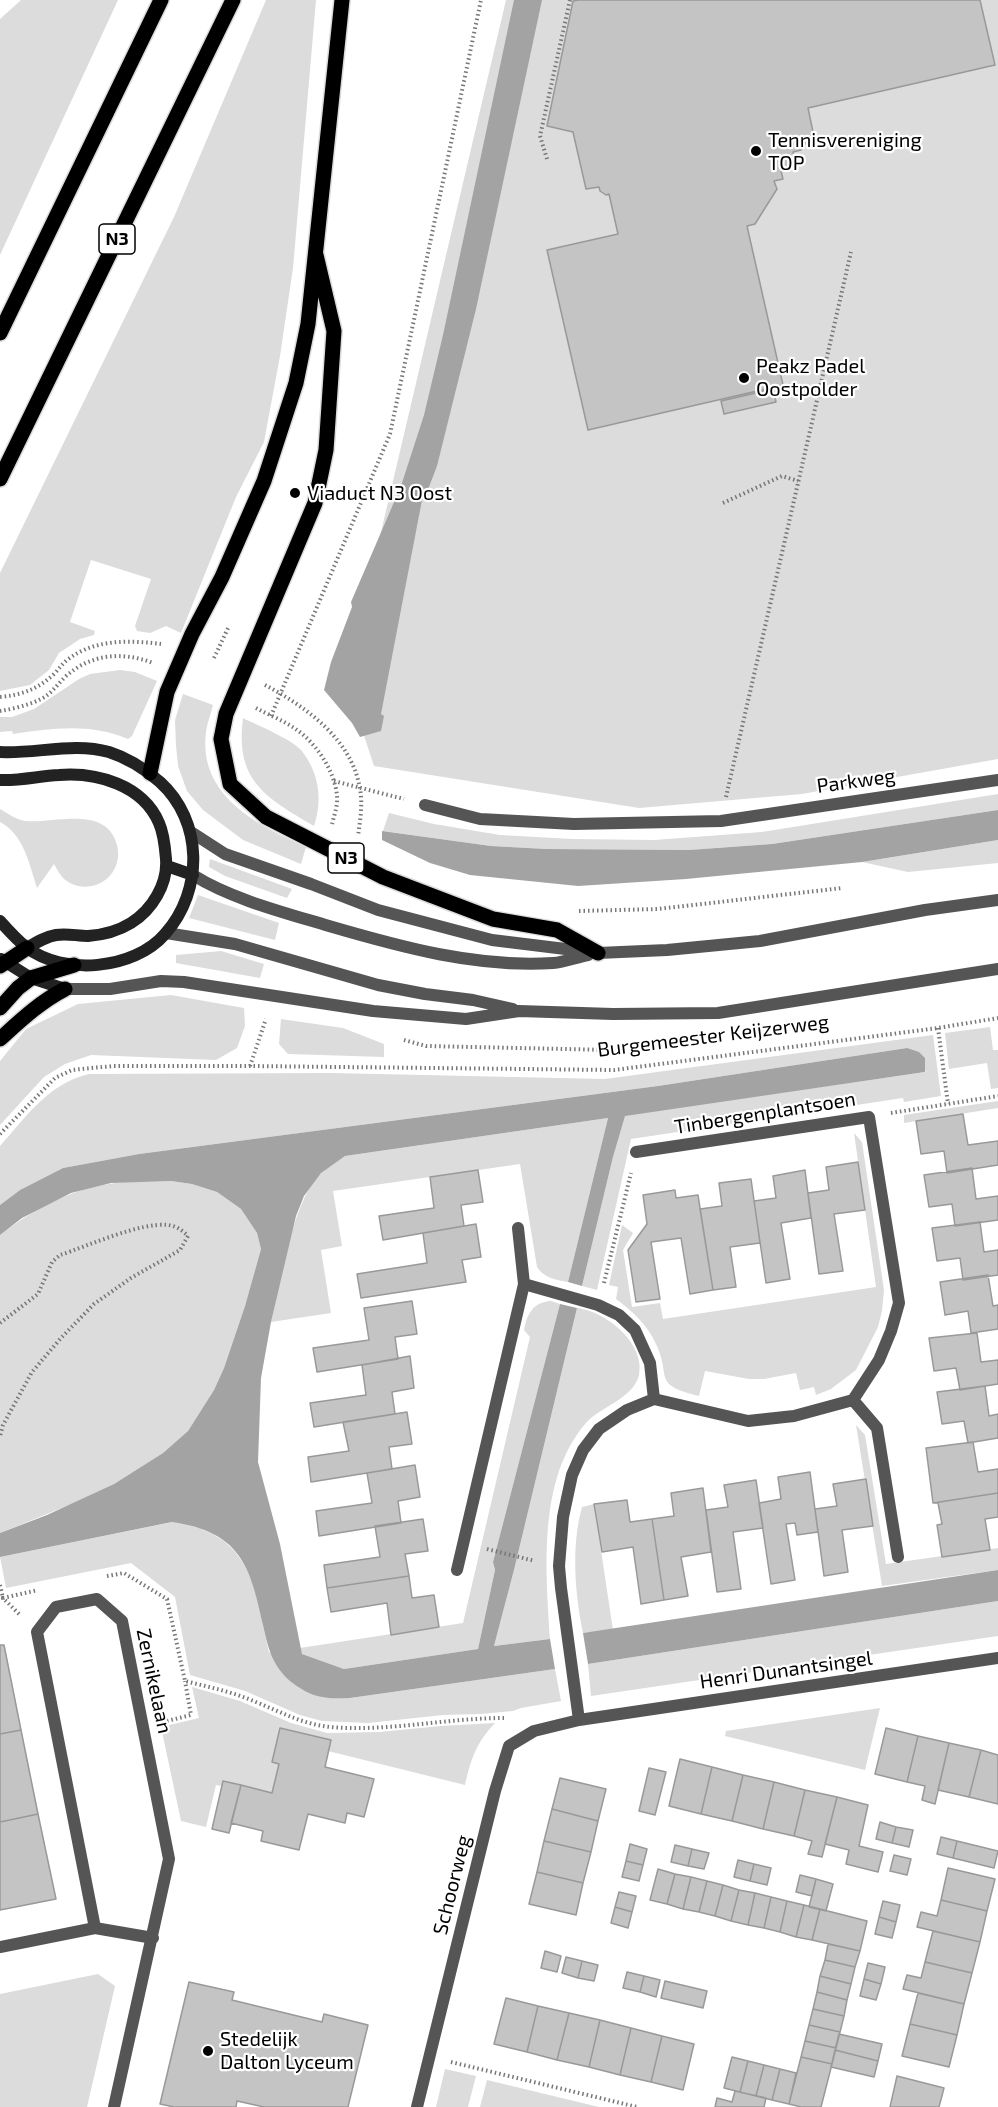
<!DOCTYPE html>
<html>
<head>
<meta charset="utf-8">
<style>
  body { margin:0 }
  canvas { display:block; background:#fff }
</style>
</head>
<body>
<canvas width="998" height="2107"></canvas>
<script>
const ctx = document.querySelector('canvas').getContext('2d');
ctx.lineJoin = 'round';
function paint(path, color) {
  ctx.fillStyle = color;
  ctx.fill(path, 'evenodd');
}
function trace(path, color, width, dash) {
  ctx.strokeStyle = color;
  ctx.lineWidth = width;
  ctx.lineCap = dash ? 'butt' : 'round';
  ctx.setLineDash(dash || []);
  ctx.stroke(path);
}
function drawText(font, color, halo, rows, align = 'center') {
  ctx.font = font + ' "Exo 2",sans-serif';
  ctx.lineWidth = 4.5;
  ctx.setLineDash([]);
  ctx.textBaseline = 'middle';
  ctx.strokeStyle = halo;
  ctx.fillStyle = color;
  for (const [text, x, y, turn = 0] of rows) {
    ctx.save();
    ctx.translate(x, y);
    ctx.rotate((+turn || 0) * Math.PI / 180);
    ctx.textAlign = isNaN(turn) ? turn : align;
    if (halo) ctx.strokeText(text, 0, 0);
    ctx.fillText(text, 0, 0);
    ctx.restore();
  }
}
const green = new Path2D(`
  M21,0H118L0,255V19Z
  M266,0H316L293,268L280,356L264,442L236,497L181,633L166,626L150,633L137,631L135,626L151,579L91,560L70,622L95,631L94,635L80,639L59,653L49,670L30,685L0,691V573L174,217Z
  M506,0H998V759L802,794L639,808L374,766L346,681Z
  M120,670L135,672L157,681L132,736L128,739C91,723 52,728 13,734L12,731L0,732V717H12L34,709L79,679L90,674Z
  M183,694L213,705C211,714 207,723 206,732C198,796 257,825 306,847L301,864L243,840L203,810L187,791L178,766L176,746L175,720Z
  M243,718C257,725 291,739 301,750C319,772 323,800 314,826C265,797 235,781 243,718Z
  M998,794V810L772,844L689,850L546,849L491,846L383,831L389,813L434,824L500,835L572,839L654,840L762,832Z
  M0,809C7,813 17,820 25,821C51,824 104,805 116,842C119,851 119,859 115,868C106,887 81,893 64,879C60,875 57,869 54,864L37,888C29,863 24,835 0,822Z
  M998,840V863L908,872L862,862Z
  M210,859L292,889L287,898L225,876L209,867Z
  M198,895L279,923L275,940L189,918Z
  M221,951L264,964L260,978L176,963V955Z
  M171,995L244,1008L245,1026L237,1048L216,1060L91,1055L65,1064L44,1077L0,1125V1061L26,1029L78,1004Z
  M281,1019L343,1028L384,1044V1057L288,1054L279,1044Z
  M990,1027L993,1050H998V1088L991,1089L987,1063L949,1069L945,1033Z
  M933,1035L941,1096L904,1102L903,1098L631,1139L597,1290L582,1286L613,1157L625,1115L926,1072L907,1048L658,1086L139,1154L63,1168L20,1190L0,1205V1146C26,1117 49,1083 89,1074L332,1073L605,1079Z
  M998,1101V1108L904,1123V1115Z
  M608,1118L568,1282C556,1280 544,1278 537,1267L520,1164L333,1191L342,1246L321,1250L331,1313L271,1322C281,1282 292,1200 322,1172C328,1166 337,1161 345,1156Z
  M854,1133L862,1142L884,1290L882,1311L878,1327L856,1370L831,1389L816,1395L814,1387L800,1390L796,1373L764,1379H749L705,1371L699,1396C651,1384 672,1378 656,1344C647,1324 632,1311 616,1299L618,1287L609,1285L622,1225L633,1233L623,1250L632,1307L660,1303L663,1319L876,1287Z
  M171,1181L192,1184L217,1192L241,1209L257,1233L261,1249L245,1306L224,1368L214,1390L188,1431L163,1453L114,1484L74,1503L0,1533V1235C33,1210 68,1190 109,1184C129,1180 151,1182 171,1181Z
  M551,1301L560,1304L493,1562L495,1570L478,1649L344,1669L302,1654L300,1648L463,1623L530,1337L524,1330C527,1314 533,1302 551,1301Z
  M577,1308C605,1311 646,1343 639,1375C633,1399 601,1406 586,1423C537,1479 546,1571 550,1639L494,1646L514,1570Z
  M856,1425L865,1435L886,1564L998,1548V1570L882,1586Z
  M594,1504L613,1630L583,1633C575,1594 571,1546 582,1507Z
  M173,1522C252,1534 254,1585 269,1652L350,1698L555,1669L561,1701L521,1708L513,1711L480,1714L443,1715L368,1723L322,1721L300,1715L245,1691L190,1675L175,1597L131,1563L6,1588L0,1557Z
  M998,1601V1636L591,1696L588,1664Z
  M192,1687L240,1701L291,1723L327,1733L379,1732L441,1726L495,1723C476,1743 471,1759 465,1785L328,1751L331,1740L281,1728L272,1761L279,1764L272,1793L223,1781L222,1786L216,1785L206,1827L181,1821L161,1727L199,1718Z
  M880,1708L865,1770L725,1736L726,1731Z
  M98,1974L115,1986L87,2107H0V1994Z
  M445,2069L476,2076L468,2107H436Z
  M487,2080L599,2107H480Z`);
const water = new Path2D(`
  M514,0H542L476,309L437,466L424,500H422L381,714L384,716L381,731L360,737L352,723L324,690L331,662L352,607L351,602L401,486L424,415L443,335Z
  M998,810V840L862,862L686,879L578,886L470,875L430,863L382,840V831L491,846L546,849L689,850L772,844Z
  M907,1048L919,1052L925,1058V1072L625,1116L613,1157L582,1286L568,1282L608,1118L345,1156L321,1173L304,1196L296,1216L271,1322L261,1378L258,1462L280,1544L302,1654L344,1669L478,1649L495,1570L493,1562L560,1304L577,1308L514,1570L494,1646L550,1639L555,1669L350,1698C341,1698 331,1699 322,1697C310,1695 299,1688 290,1681C272,1665 268,1648 263,1625C250,1565 240,1532 172,1522L0,1557V1533L47,1515L114,1484L163,1453L188,1431L214,1390L224,1368L245,1306L261,1249L257,1233L241,1209L217,1192L192,1184L171,1181L111,1183L71,1193L22,1218L0,1235V1205L20,1190L63,1168L139,1154L658,1086Z
  M998,1570V1601L588,1664L583,1633Z`);
const building = new Path2D(`
  M579,0H980L995,65L808,108L813,132L801,150L793,152L795,161L790,169L781,171L783,179L774,181L777,189L755,224L747,226L783,385L588,430L547,250L618,234L609,194L606,195L600,191L599,187L586,189L573,132L547,126L573,1Z
  M773,389L776,402L724,414L721,401Z
  M963,1114L968,1145L998,1141V1165L947,1173L944,1151L921,1154L916,1121Z
  M858,1162L865,1210L834,1214L843,1271L819,1274L808,1193L829,1190L826,1167Z
  M972,1168L976,1199L998,1196V1220L955,1226L952,1204L929,1207L924,1175Z
  M478,1170L483,1202L461,1205L464,1226L383,1240L379,1216L434,1208L430,1177Z
  M805,1170L811,1218L781,1223L790,1279L766,1283L754,1201L776,1198L773,1176Z
  M751,1179L760,1243L730,1247L736,1287L713,1290L700,1209L722,1206L719,1183Z
  M675,1190L676,1198L698,1195L713,1290L690,1294L681,1238L651,1242L660,1299L636,1302L628,1250L647,1224L643,1195Z
  M980,1222L984,1252L998,1250V1275L963,1280L960,1258L937,1261L932,1228Z
  M476,1224L481,1257L462,1260L466,1282L361,1298L357,1274L427,1263L423,1233Z
  M988,1275L993,1306L998,1305V1329L971,1333L968,1311L945,1315L940,1282Z
  M412,1301L417,1334L395,1337L398,1359L317,1372L313,1348L369,1340L364,1308Z
  M977,1333L981,1362L998,1360V1384L960,1390L956,1368L934,1371L929,1338Z
  M410,1356L414,1388L392,1392L395,1414L314,1427L310,1403L366,1395L362,1365Z
  M985,1386L989,1416L998,1414V1438L968,1443L964,1421L942,1424L937,1392Z
  M407,1412L412,1444L389,1447L392,1469L311,1482L308,1457L349,1451L343,1422Z
  M973,1442L978,1472L998,1469V1493L933,1503L926,1448Z
  M415,1465L420,1497L398,1501L401,1523L319,1536L316,1511L372,1503L367,1473Z
  M810,1472L818,1532L797,1535L795,1523L786,1524L795,1580L771,1584L759,1503L781,1499L778,1477Z
  M866,1479L873,1526L842,1530L848,1572L824,1576L815,1509L837,1506L833,1484Z
  M756,1480L763,1528L733,1532L741,1589L717,1592L706,1510L728,1507L724,1485Z
  M703,1488L711,1552L681,1557L688,1596L664,1600L652,1519L674,1516L671,1493Z
  M998,1493V1517L985,1519L990,1550L942,1557L937,1525L942,1524L938,1503H933Z
  M627,1500L630,1522L652,1519L664,1600L641,1604L633,1547L602,1552L594,1504Z
  M423,1519L428,1551L405,1554L409,1576L327,1588L324,1565L380,1557L375,1526Z
  M409,1576L412,1598L434,1595L439,1627L391,1635L387,1603L331,1612L327,1588Z
  M0,1645H4L21,1730L0,1734Z
  M280,1728L331,1740L325,1767L374,1779L364,1817L347,1813L345,1823L308,1814L299,1850L261,1841L263,1831L231,1823L241,1785L272,1793L279,1764L272,1762Z
  M886,1728L918,1736L907,1782L875,1774Z
  M21,1730L38,1814L0,1822V1734Z
  M918,1736L949,1743L935,1804L922,1800L925,1786L907,1782Z
  M949,1743L981,1750L969,1797L938,1790Z
  M981,1750L998,1755V1804L969,1797Z
  M680,1759L712,1767L701,1814L669,1806Z
  M712,1767L743,1775L732,1821L701,1814Z
  M649,1768L666,1772L655,1815L639,1811Z
  M743,1775L774,1782L763,1829L732,1821Z
  M560,1778L606,1789L598,1821L552,1809Z
  M223,1781L241,1785L229,1833L212,1829Z
  M774,1782L805,1790L794,1836L763,1829Z
  M805,1790L837,1797L822,1857L808,1854L812,1841L794,1836Z
  M837,1797L868,1805L859,1846L883,1852L878,1872L846,1864L849,1850L825,1844Z
  M552,1809L598,1821L591,1852L544,1841Z
  M38,1814L56,1899L0,1910V1822Z
  M880,1822L896,1827L892,1843L876,1839Z
  M896,1827L913,1830L909,1847L892,1843Z
  M941,1837L957,1841L953,1858L937,1854Z
  M544,1841L591,1852L583,1883L537,1872Z
  M957,1841L998,1851L994,1868L953,1858Z
  M630,1844L647,1849L643,1865L626,1861Z
  M675,1845L692,1849L688,1866L671,1862Z
  M692,1849L709,1853L704,1869L688,1866Z
  M894,1855L911,1859L907,1875L890,1871Z
  M738,1860L754,1864L750,1881L734,1877Z
  M626,1861L643,1865L639,1881L622,1877Z
  M754,1864L771,1868L767,1885L750,1881Z
  M948,1868L995,1879L987,1911L941,1900Z
  M658,1869L675,1874L667,1904L650,1900Z
  M537,1872L583,1883L576,1915L529,1904Z
  M675,1874L691,1877L683,1909L667,1904Z
  M800,1875L816,1879L812,1896L796,1892Z
  M691,1877L707,1881L699,1912L683,1909Z
  M816,1879L833,1884L826,1911L809,1907Z
  M707,1881L723,1885L715,1916L699,1912Z
  M723,1885L739,1890L731,1921L715,1916Z
  M739,1890L755,1893L748,1925L731,1921Z
  M619,1892L636,1896L632,1912L615,1907Z
  M755,1893L771,1897L764,1928L748,1925Z
  M771,1897L787,1901L780,1932L764,1928Z
  M941,1900L987,1911L980,1942L917,1927L921,1912L937,1916Z
  M787,1901L804,1905L796,1937L780,1932Z
  M883,1901L900,1905L896,1922L879,1917Z
  M804,1905L820,1909L812,1940L796,1937Z
  M615,1907L632,1912L628,1928L611,1923Z
  M820,1909L867,1921L860,1951L812,1940Z
  M879,1917L896,1922L892,1938L875,1934Z
  M933,1931L980,1942L972,1973L925,1962Z
  M828,1944L860,1951L855,1967L825,1960Z
  M545,1951L561,1956L557,1972L541,1968Z
  M566,1957L582,1961L578,1978L562,1973Z
  M825,1960L855,1967L851,1984L820,1976Z
  M582,1961L598,1965L594,1981L578,1978Z
  M925,1962L972,1973L964,2004L903,1989L907,1975L921,1978Z
  M868,1963L885,1967L881,1984L864,1979Z
  M627,1972L644,1976L640,1992L623,1988Z
  M644,1976L660,1980L656,1997L640,1992Z
  M820,1976L851,1984L847,2000L817,1992Z
  M864,1979L881,1984L876,2000L860,1996Z
  M665,1981L707,1991L703,2008L661,1998Z
  M189,1982L234,1992L232,2000L322,2022L324,2014L368,2025L348,2107H264L237,2101L236,2107H174L160,2104Z
  M817,1992L847,2000L844,2016L813,2009Z
  M918,1993L964,2004L957,2035L910,2024Z
  M506,1998L538,2006L527,2052L494,2044Z
  M538,2006L569,2013L557,2060L527,2052Z
  M813,2009L844,2016L840,2032L809,2025Z
  M569,2013L600,2020L589,2067L557,2060Z
  M600,2020L631,2028L620,2075L589,2067Z
  M910,2024L957,2035L949,2067L902,2056Z
  M809,2025L840,2032L836,2048L805,2041Z
  M631,2028L662,2036L651,2082L620,2075Z
  M839,2034L882,2044L878,2061L835,2050Z
  M662,2036L694,2044L683,2090L651,2082Z
  M805,2041L836,2048L832,2064L801,2057Z
  M835,2050L878,2061L874,2077L831,2067Z
  M732,2057L748,2061L740,2092L724,2088Z
  M801,2057L832,2064L821,2107H801L789,2104Z
  M748,2061L764,2065L756,2096L740,2092Z
  M764,2065L780,2069L772,2100L756,2096Z
  M780,2069L796,2073L789,2104L772,2100Z
  M897,2076L944,2088L939,2107H890Z
  M735,2091L766,2098L764,2107H715L717,2098L732,2102Z`);
const path = new Path2D(`
  M547,159L540,136L570,0
  M723,503L782,476L798,481
  M214,658L229,626
  M265,685C306,707 352,739 360,789C363,804 360,821 358,836
  M0,697C22,695 38,689 54,674C59,669 62,664 67,660C94,639 129,640 161,644
  M256,708C269,715 285,721 297,730C317,744 335,772 337,796C338,805 334,816 332,824
  M0,711C13,709 29,705 41,699C51,694 57,685 65,677C90,654 122,651 153,663
  M271,716L390,434L481,0
  M334,781L404,799
  M726,797L851,252
  M579,911L658,909L842,888
  M938,1028L948,1104
  M404,1040L426,1046L610,1050
  M250,1066L266,1019
  M891,1113L998,1096
  M0,1134L55,1078L72,1070L91,1068L114,1066H250L614,1070L938,1028L998,1018
  M604,1283L631,1173
  M0,1323L38,1294L52,1262L60,1255C88,1246 140,1222 168,1225C176,1226 182,1230 188,1236L180,1250L131,1278L94,1304L61,1338L32,1372L3,1425L0,1436
  M487,1549L535,1561
  M107,1576L124,1573L167,1599L185,1681C209,1687 233,1692 256,1702C281,1712 302,1724 330,1727C388,1732 446,1718 504,1718
  M0,1585L3,1598H0
  M19,1614L3,1598L38,1590
  M167,1721L191,1715L185,1681
  M451,2062L637,2107`);
const minor = new Path2D(`
  M425,805L480,819L574,824L721,821L998,780
  M518,1228L524,1284
  M853,1400L877,1428L898,1557
  M457,1570L524,1284L598,1305L619,1315L635,1330L650,1363L654,1399
  M579,1720L561,1588L559,1566L563,1517L572,1475L583,1450L599,1429L627,1410L654,1399L748,1421L794,1416L853,1400L879,1360L891,1331L899,1303L869,1117L636,1152
  M95,1928L37,1632L56,1607L97,1599L122,1621L169,1859L114,2107
  M0,1947L95,1928L153,1938
  M417,2107L495,1791L509,1746L534,1731L579,1720L998,1658`);
const tertiary = new Path2D(`
  M191,832L225,854L311,884L378,910L492,940L598,953L667,950L760,941L925,910L998,900
  M193,875C231,899 286,913 329,926C401,947 477,968 553,963C565,962 577,957 588,955
  M166,933L235,944L378,985L425,994L473,1000L513,1009
  M65,989H110L161,981L184,982L373,1011L466,1019L519,1011L613,1014L718,1013L998,969`);
const secondary = new Path2D(`
  M0,752C36,754 74,742 109,752C128,758 145,769 160,782C203,821 204,890 165,934C134,970 63,976 26,947C17,940 8,930 0,921
  M0,780C20,781 39,776 59,775C97,772 143,785 159,823C164,834 165,847 166,859C168,884 152,910 131,923C118,931 103,935 88,936C77,936 67,933 56,935C45,937 37,942 27,948
  M167,866L193,875
  M1,959L31,978L65,989`);
const primary = new Path2D(`
  M316,255L334,331L326,450L315,503L226,714L221,739L230,784L266,817L383,877L493,919L557,930L598,953
  M0,333L161,0
  M0,479L233,0
  M150,773L167,692L192,634L222,577L264,481L296,383L308,324L342,0
  M0,966L27,948
  M0,1008L18,988L31,978L74,965
  M0,1039C21,1020 40,1002 65,989`);
const markers = [
  [756,151,6,"#000"],
  [744,378,6,"#000"],
  [295,493,6,"#000"],
  [208,2051,6,"#000"]
];
const shields = [
  [117,239,36],
  [346,858,36]
];
const shieldNames = [
  ["N3",117,239],
  ["N3",346,858]
];
const poiNames = [
  ["Tennisvereniging",768,140],
  ["TOP",768,163],
  ["Peakz Padel",756,366],
  ["Oostpolder",756,389],
  ["Viaduct N3 Oost",307,493],
  ["Stedelijk",220,2039],
  ["Dalton Lyceum",220,2062]
];
const streetNames = [
  ["Parkweg",856,781,-8],
  ["Burgemeester Keijzerweg",713,1036,-7],
  ["Tinbergenplantsoen",765,1113,-9],
  ["Henri Dunantsingel",786,1670,-8],
  ["Zernikelaan",154,1681,78],
  ["Schoorweg",452,1885,-76]
];
paint(green, '#dcdcdc');
paint(water, '#a3a3a3');
paint(building, '#c4c4c4');
trace(building, '#999', 1.5);
trace(primary, '#dbdbdb', 18);
trace(path, '#777', 4, [1.5, 3]);
trace(minor, '#555', 12);
trace(tertiary, '#555', 12);
trace(secondary, '#222', 12);
trace(primary, '#000', 15);
for (const [x, y, r, color] of markers) {
  const dot = new Path2D();
  dot.arc(x, y, r, 0, 2 * Math.PI);
  ctx.fillStyle = color;
  ctx.fill(dot);
  trace(dot, '#fff', 2);
}
for (const [x, y, w] of shields) {
  const box = new Path2D();
  box.roundRect(x - w / 2, y - 15, w, 30, 4.5);
  ctx.fillStyle = '#fff';
  ctx.fill(box);
  trace(box, '#000', 1.5);
}
drawText('bold 18px', '#000', null, shieldNames);
drawText('20px', '#000', '#fff', poiNames, 'left');
drawText('20px', '#000', '#fff', streetNames);
</script>
</body>
</html>
